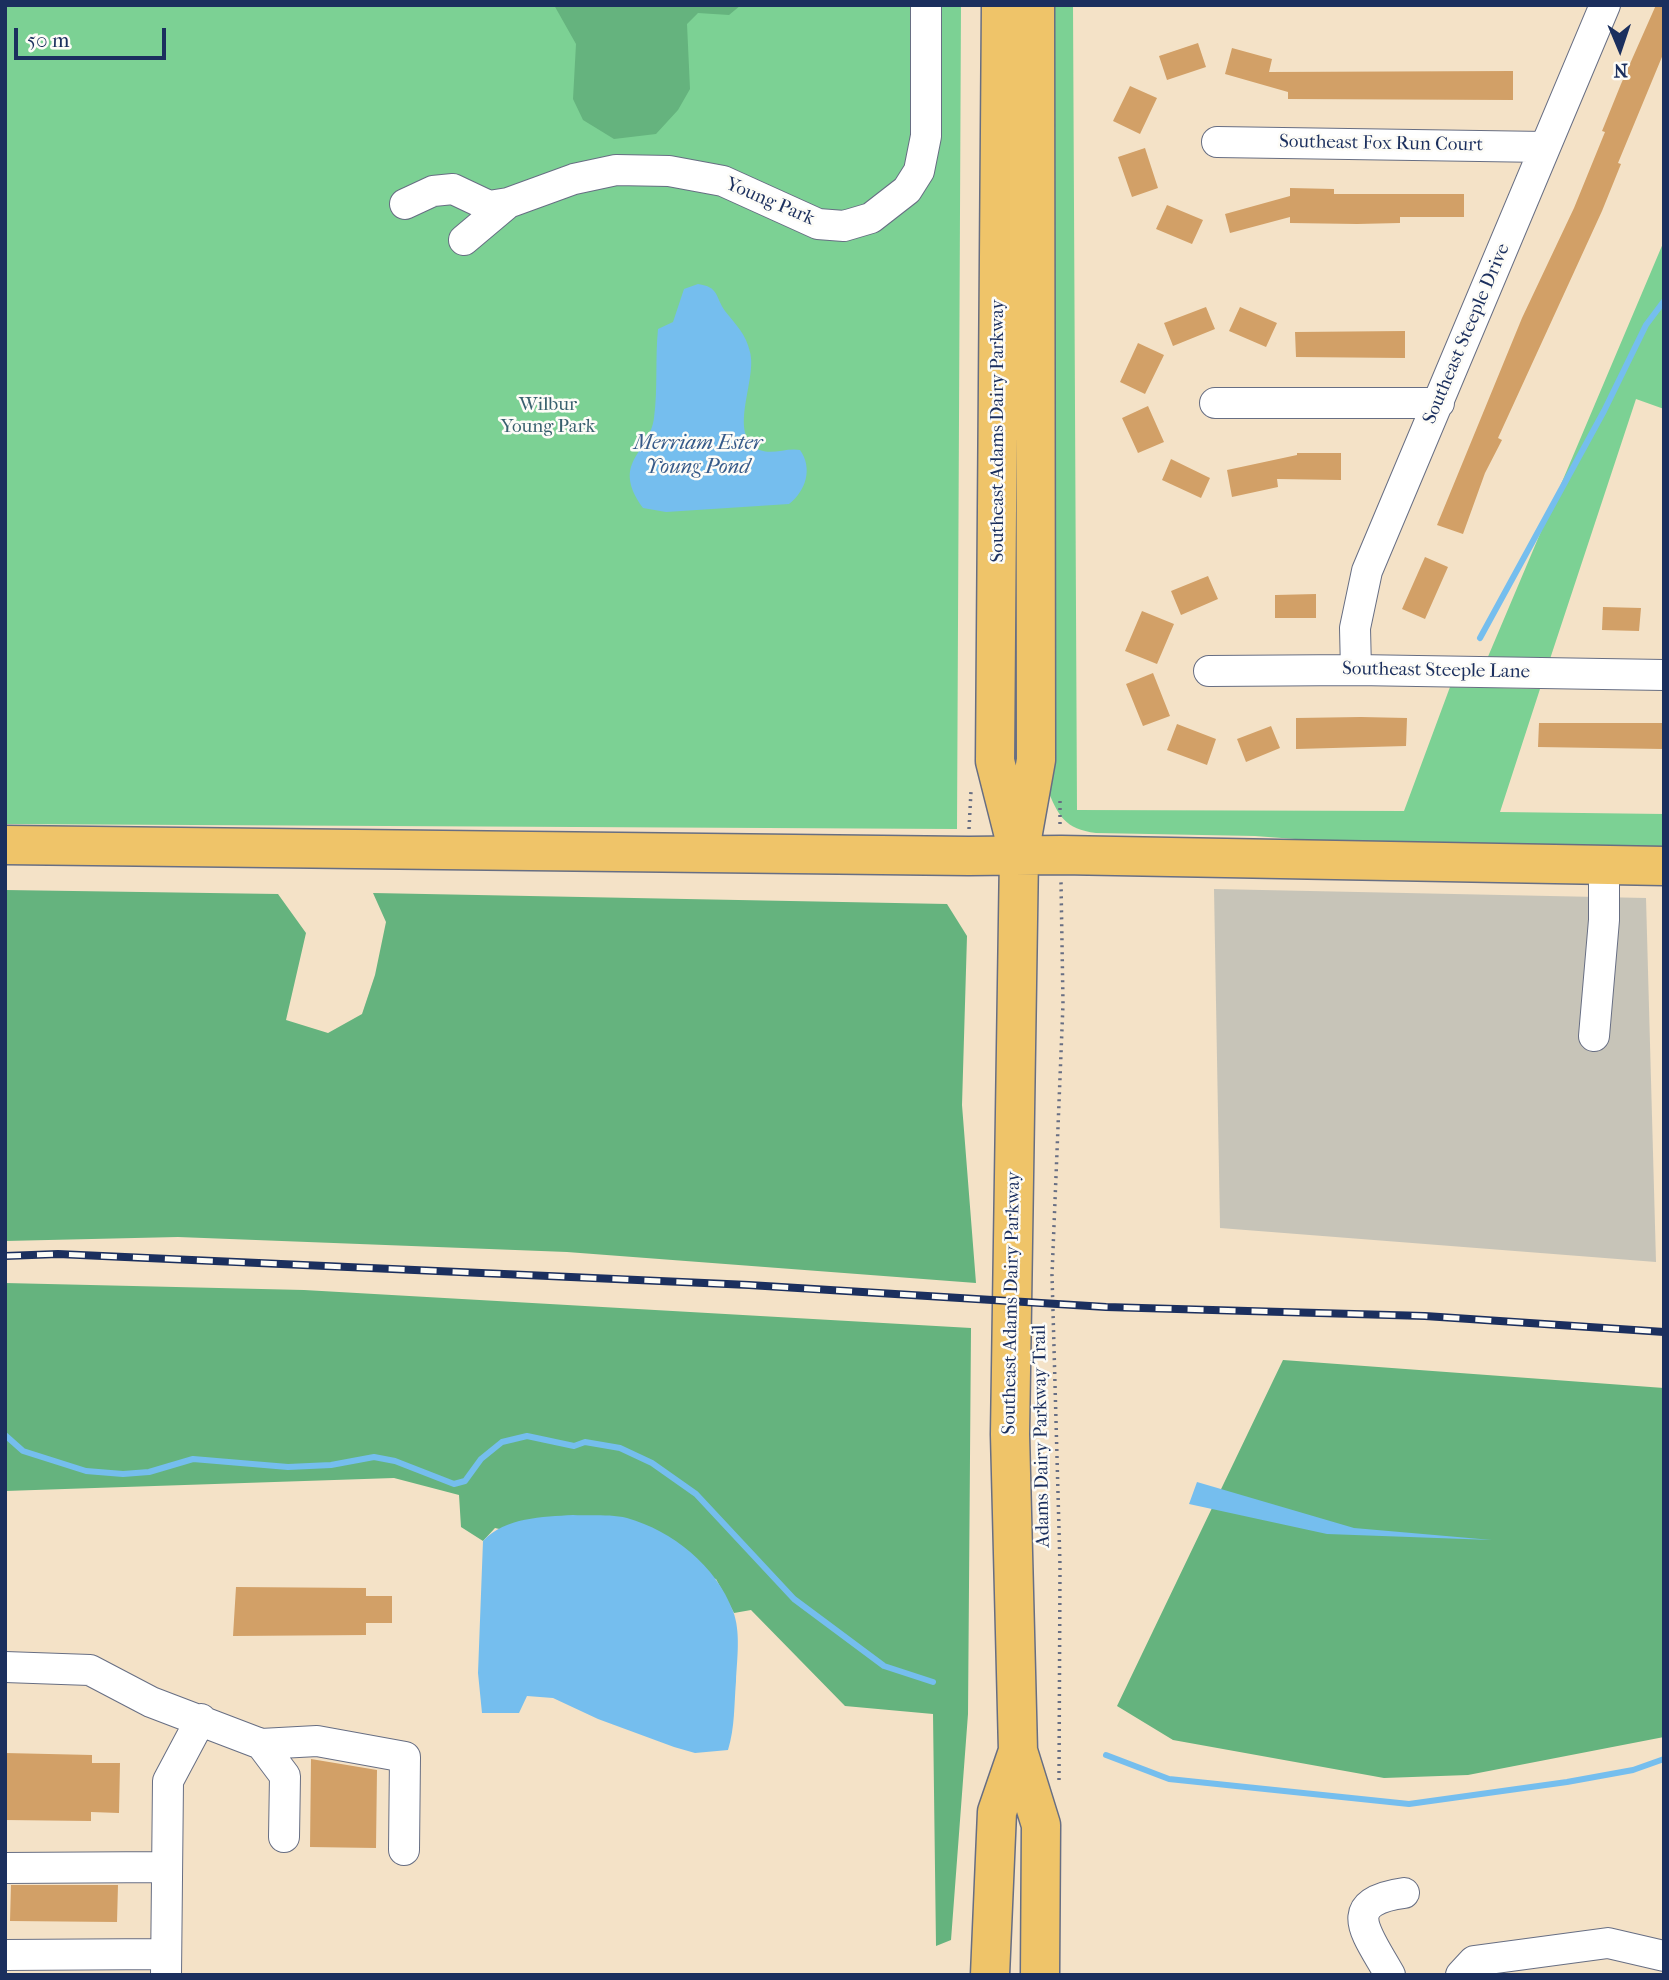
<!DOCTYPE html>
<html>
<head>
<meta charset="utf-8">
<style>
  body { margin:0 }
  #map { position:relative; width:1669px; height:1980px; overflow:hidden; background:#f4e2c7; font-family:"IM FELL French Canon",serif }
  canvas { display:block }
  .frame { position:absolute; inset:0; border:7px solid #1b2f5e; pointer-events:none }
  .north { position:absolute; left:1585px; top:14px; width:70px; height:70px; -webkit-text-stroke:5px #fdfcf7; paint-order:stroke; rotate:178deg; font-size:19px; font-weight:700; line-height:28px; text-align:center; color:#1b2f5e }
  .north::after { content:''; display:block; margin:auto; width:24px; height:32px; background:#1b2f5e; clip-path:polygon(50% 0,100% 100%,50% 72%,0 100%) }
  .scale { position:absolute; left:14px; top:28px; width:152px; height:32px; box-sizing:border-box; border:4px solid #1b2f5e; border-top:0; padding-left:9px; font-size:21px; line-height:24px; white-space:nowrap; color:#1b2f5e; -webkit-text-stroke:5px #fdfcf7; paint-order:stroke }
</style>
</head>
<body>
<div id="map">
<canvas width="1669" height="1980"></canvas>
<div class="frame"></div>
<div class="north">N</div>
<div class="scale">50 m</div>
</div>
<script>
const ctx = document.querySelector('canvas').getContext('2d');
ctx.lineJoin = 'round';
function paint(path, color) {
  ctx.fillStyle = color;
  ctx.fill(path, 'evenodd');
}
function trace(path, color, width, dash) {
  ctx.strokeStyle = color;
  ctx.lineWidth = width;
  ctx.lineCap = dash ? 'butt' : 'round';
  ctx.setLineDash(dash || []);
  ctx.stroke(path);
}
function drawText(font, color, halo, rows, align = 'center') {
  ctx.font = font + ' "IM FELL French Canon",serif';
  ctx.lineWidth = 5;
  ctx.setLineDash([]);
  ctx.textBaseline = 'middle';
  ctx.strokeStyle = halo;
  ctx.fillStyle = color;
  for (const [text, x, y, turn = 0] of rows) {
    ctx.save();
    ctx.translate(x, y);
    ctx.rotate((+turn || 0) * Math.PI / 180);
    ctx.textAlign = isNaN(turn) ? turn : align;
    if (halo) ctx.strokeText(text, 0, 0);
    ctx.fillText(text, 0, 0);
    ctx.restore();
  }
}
const industrial = new Path2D(`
  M1214,889L1646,898L1656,1262L1220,1228Z`);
const green = new Path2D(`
  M5,5H961L957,829L5,824Z
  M1046,5H1073L1077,810L1404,811L1450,687L1540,689L1500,812L1664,814V852L1415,848L1255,836L1096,833C1065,829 1058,816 1047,788Z
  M1664,241V409L1636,399L1549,662L1487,659Z`);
const forest = new Path2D(`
  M554,5H741L729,15L698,13L687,24L690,89L678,110L656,134L614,139L583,120L573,99L576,44Z
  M5,890L278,894L306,933L286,1020L328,1033L362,1014L375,975L386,922L373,893L947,904L967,936L962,1105L976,1283L567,1252L178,1237L5,1241Z
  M5,1283L304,1290L971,1328L968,1714L951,1940L936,1946L933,1714L845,1706L751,1610L734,1613L716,1579L495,1528L483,1541L461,1527L459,1495L394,1478L5,1491Z
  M1283,1360L1664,1388V1737L1468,1775L1384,1778L1173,1740L1117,1706Z`);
const water = new Path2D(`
  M698,284C719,287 715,296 725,311C736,325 746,334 750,352C757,378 731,427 753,446C767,458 785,447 800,450C813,468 806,491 789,504L666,512L643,508C610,462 649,454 654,418C658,389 655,359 658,329L673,322L684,289Z
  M1197,1482L1354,1528L1492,1540L1327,1534L1189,1504Z
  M573,1515C590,1516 611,1514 627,1518C673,1531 716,1566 733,1611C741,1632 737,1659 736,1681C734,1705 735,1727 728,1750L695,1753L674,1747L598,1719L553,1698L527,1696L519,1713H482L478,1673L483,1541C506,1517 542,1517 573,1515Z`);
const stream = new Path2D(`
  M1480,638L1604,411L1646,325L1664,301
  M5,1435L23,1451L86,1471L123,1474L149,1472L193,1459L288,1467L331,1465L374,1457L395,1461L454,1484L465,1481L481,1459L502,1442L527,1436L574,1446L585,1442L620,1448L652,1463L696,1494L794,1599L884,1666L933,1682
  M1106,1755L1169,1779L1409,1804L1567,1782L1633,1770L1664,1759`);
const building = new Path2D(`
  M1656,5H1664V52L1618,163L1621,164L1602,211L1498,438L1502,440L1485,473L1463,534L1437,525L1522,318L1574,208L1605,132L1602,131L1621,84Z
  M1198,43L1206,67L1167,80L1159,56Z
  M1232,48L1272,59L1269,72L1513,71V100L1288,99V92L1225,74Z
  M1130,86L1157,98L1140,134L1113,121Z
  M1145,148L1158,188L1132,197L1118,157Z
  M1290,188L1334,189V194H1464V217H1400V223L1357,224L1290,223V217L1230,233L1225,214L1290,196Z
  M1167,205L1203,220L1192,244L1156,229Z
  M1206,307L1215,329L1173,346L1164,323Z
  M1240,307L1277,323L1266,347L1229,331Z
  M1405,331V358L1296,357L1295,332Z
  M1138,343L1164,355L1145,394L1120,382Z
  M1148,406L1164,442L1138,453L1122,418Z
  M1297,453H1341V480L1277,479L1278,487L1232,497L1227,470L1297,455Z
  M1171,459L1210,478L1201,498L1162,480Z
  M1425,557L1448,567L1425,619L1402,609Z
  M1208,576L1218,599L1181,615L1171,591Z
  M1316,594V618H1275V595Z
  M1603,607L1641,608L1639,631L1602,630Z
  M1142,611L1174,624L1157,664L1125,651Z
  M1153,673L1170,716L1143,726L1126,684Z
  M1361,717L1407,718L1406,746L1296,749V718Z
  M1539,723H1663V749L1538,747Z
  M1177,724L1216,739L1207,765L1167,750Z
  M1271,726L1280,748L1246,762L1237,739Z
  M236,1587L366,1588V1596H392V1623H366V1635L233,1636Z
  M5,1753L92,1755V1763H120L119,1813L91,1812V1821L5,1820Z
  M311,1759L377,1770L376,1848L310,1847Z
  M11,1885H118L117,1922L10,1921Z`);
const path = new Path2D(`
  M1060,801V828
  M969,829L971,791
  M1059,1780L1060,1566L1052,1275L1063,1004L1061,882`);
const minor = new Path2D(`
  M1217,142L1545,147
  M405,204L433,191L453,189L489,206L508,203L574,179L616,170L669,171L723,181L818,224L844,226L871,218L907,190L919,171L926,136V5
  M464,240L508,203
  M1215,403H1439
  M1356,670L1355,628L1367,571L1605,5
  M1209,671L1356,670L1664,675
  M1594,1036L1604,920V864
  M5,1667L90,1670L151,1702L261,1744L317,1741L405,1757L404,1850
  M261,1744L285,1776L284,1837
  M5,1868L167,1867
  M5,1955L166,1954
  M166,1975L168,1781L201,1719
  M1390,1975C1368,1935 1337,1902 1404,1893
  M1461,1975L1474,1961L1608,1943L1664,1956`);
const major = new Path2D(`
  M1001,5L995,761L1016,844
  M1035,5L1036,760L1019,855L1010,1434L1018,1751L1041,1825L1040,1975
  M5,845L969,856L1061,855L1664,866
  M990,1975L997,1812L1018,1751`);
const rail = new Path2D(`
  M5,1256L58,1254L749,1285L1106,1307L1425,1316L1664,1332`);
const streetNames = [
  ["Southeast Fox Run Court",1381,144,1],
  ["Young Park",770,202,23],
  ["Southeast Steeple Drive",1467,334,-67],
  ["Southeast Adams Dairy Parkway",998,431,-90],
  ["Southeast Steeple Lane",1436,671,1],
  ["Southeast Adams Dairy Parkway",1012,1303,-89],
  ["Adams Dairy Parkway Trail",1042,1436,-91]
];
const parkNames = [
  ["Wilbur",548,405],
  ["Young Park",548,427]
];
const waterNames = [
  ["Merriam Ester",698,444],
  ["Young Pond",698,468]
];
paint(industrial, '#c7c4b8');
paint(green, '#7cd194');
paint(forest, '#65b37e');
paint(water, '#75beee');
trace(stream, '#75beee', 6);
paint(building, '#d2a067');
trace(minor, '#676e83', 32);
trace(major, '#676e83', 41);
trace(path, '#676e83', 3.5, [2, 5]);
trace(minor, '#fff', 30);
trace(major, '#efc469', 38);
trace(rail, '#1b2f5e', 8);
trace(rail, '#fdfcf7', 5, [16]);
drawText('19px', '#1b2f5e', '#fdfcf7', streetNames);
drawText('19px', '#38606e', '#fdfcf7', parkNames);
drawText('italic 21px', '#365a89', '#fdfcf7', waterNames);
</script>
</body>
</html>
